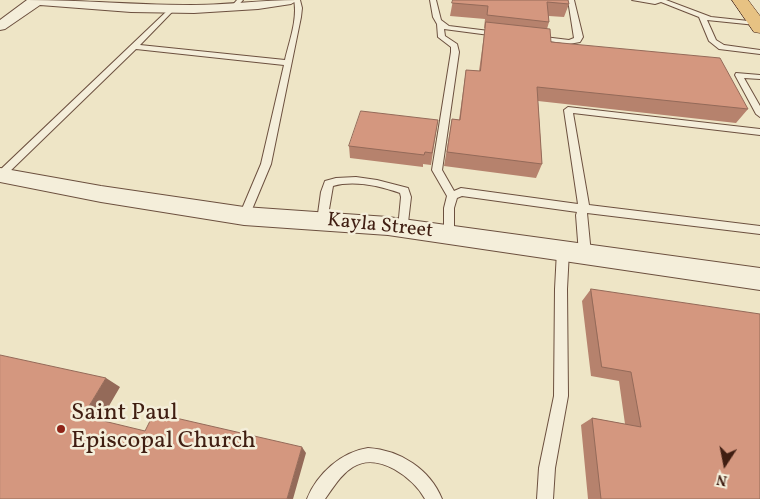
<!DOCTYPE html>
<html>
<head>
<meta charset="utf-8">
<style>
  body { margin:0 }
  #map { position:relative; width:760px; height:499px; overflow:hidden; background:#eee5c6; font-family:Vollkorn,serif }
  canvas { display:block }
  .north { position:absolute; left:700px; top:439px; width:50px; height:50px; -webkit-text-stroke:4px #f4eeda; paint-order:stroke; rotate:191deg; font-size:14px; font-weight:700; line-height:20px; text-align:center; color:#401e12 }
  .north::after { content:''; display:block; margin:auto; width:18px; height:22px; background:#401e12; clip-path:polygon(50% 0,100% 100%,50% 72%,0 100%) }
</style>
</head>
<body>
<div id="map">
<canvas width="760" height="499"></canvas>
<div class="north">N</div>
</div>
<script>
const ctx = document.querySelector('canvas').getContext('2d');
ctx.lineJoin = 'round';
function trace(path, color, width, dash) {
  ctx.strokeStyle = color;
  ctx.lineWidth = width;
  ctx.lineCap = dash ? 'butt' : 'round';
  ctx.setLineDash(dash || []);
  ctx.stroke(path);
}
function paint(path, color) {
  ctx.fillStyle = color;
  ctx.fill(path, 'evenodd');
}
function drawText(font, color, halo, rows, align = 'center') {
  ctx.font = font + ' Vollkorn,serif';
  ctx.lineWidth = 5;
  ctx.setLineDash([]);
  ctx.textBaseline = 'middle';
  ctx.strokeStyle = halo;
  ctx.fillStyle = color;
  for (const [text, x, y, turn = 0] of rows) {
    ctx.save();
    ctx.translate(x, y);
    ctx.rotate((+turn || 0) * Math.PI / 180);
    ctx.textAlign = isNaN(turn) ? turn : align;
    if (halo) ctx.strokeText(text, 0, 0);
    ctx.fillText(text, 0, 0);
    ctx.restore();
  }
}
const lane = new Path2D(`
  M237,0H243L235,9H231L230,8Z
  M294,0H300L302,8L301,17L271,164L248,219L244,220L239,216L261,164L284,65L136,49L4,177L0,178V170L168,10L173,11L140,45L285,60C289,42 298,19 294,0Z
  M430,0H436L441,20L449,26L497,32L500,34L497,36L444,29L445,36L457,44L459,52L442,170L454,191L461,188L578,204L564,110L568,107L760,129V135L573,113L589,205L760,226V234L587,213L591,254L589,257H581L579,254L576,215L577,212L462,196L457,198L454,208V235L449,239L445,238L444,235V208L447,196L432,170L451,52V47L438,37L437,24L433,17Z
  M568,0H574L583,37L580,42L569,44L534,39V37L536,36L569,40L574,38Z
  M632,0H666L711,17L758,22L759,23L756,25L707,20L716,40L724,45L760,50V54L719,49L709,41L699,17L661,2L655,4Z
  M736,73L760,75V79L744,78L760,106V117L756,114L735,75Z
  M356,177L377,180L408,188L411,197L407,231L403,232L398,228L401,197L400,193C380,186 354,180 333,186L327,221L326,224H318L317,221L321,192L325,181L336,178Z
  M563,246L567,248L569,251L567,289L568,396L555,468L553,499H537L539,468L554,396L555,289L557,251L559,248Z
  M368,448C400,450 430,469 442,499H425C414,478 378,451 353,467C341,474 333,488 325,499H307C317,474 341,452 368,448Z`);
const street = new Path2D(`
  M27,0C82,0 136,5 191,5C227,5 262,0 298,0L291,4L258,9L194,13L131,12L40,5L5,29L0,30V20Z
  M0,168L101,186L244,207L388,217L760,268V290L388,235L244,225L101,202L0,182Z`);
const primary = new Path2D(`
  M732,0H748L760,16V33L754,32Z`);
const wall = new Path2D(`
  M453,0H568L569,4L564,17L549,16V22L547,29L551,42L748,109L736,123L538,101L542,164L536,178L444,166L452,119L459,120L466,70L479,71L485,28H484L485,19L450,16Z
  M438,120L431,165L423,164V167L350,158L349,146Z
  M591,289L760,499H588L581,425L592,418L625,424L619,381L591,376L582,301Z`);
const shadedWall = new Path2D(`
  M106,378L120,387L99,423L83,416Z
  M302,447L306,453L293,499H287Z`);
const building = new Path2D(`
  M453,0H568L569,4L547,2L549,22L487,15L488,6L452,3Z
  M486,22L550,29L551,42L720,58L748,109L537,87L542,164L447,152L452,119L460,120L466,70L480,71Z
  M361,111L438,120L432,153L425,152L424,155L349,146Z
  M591,289L760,314V499H601L592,418L641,427L631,372L602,367Z
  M0,355L106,378L83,416L145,431L154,413L302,447L287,499H0Z`);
const markers = [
  [61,429,5,"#8f2418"]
];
const streetNames = [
  ["Kayla Street",380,227,6]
];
const nearPoinames = [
  ["Saint Paul",71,415],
  ["Episcopal Church",71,443]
];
trace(lane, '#6c503f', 2);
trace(street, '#6c503f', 2);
trace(primary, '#401e12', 1);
paint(lane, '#f4eeda');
paint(street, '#f4eeda');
paint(primary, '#e7c283');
paint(wall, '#b6826d');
paint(shadedWall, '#946a59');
paint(building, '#d4977f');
trace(building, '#946a59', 1);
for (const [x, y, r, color] of markers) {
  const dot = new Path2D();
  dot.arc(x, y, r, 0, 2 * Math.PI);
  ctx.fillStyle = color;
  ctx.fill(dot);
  trace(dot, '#f4eeda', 2);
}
drawText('20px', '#401e12', '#f4eeda', streetNames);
drawText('24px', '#401e12', '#f4eeda', nearPoinames, 'left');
</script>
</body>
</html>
